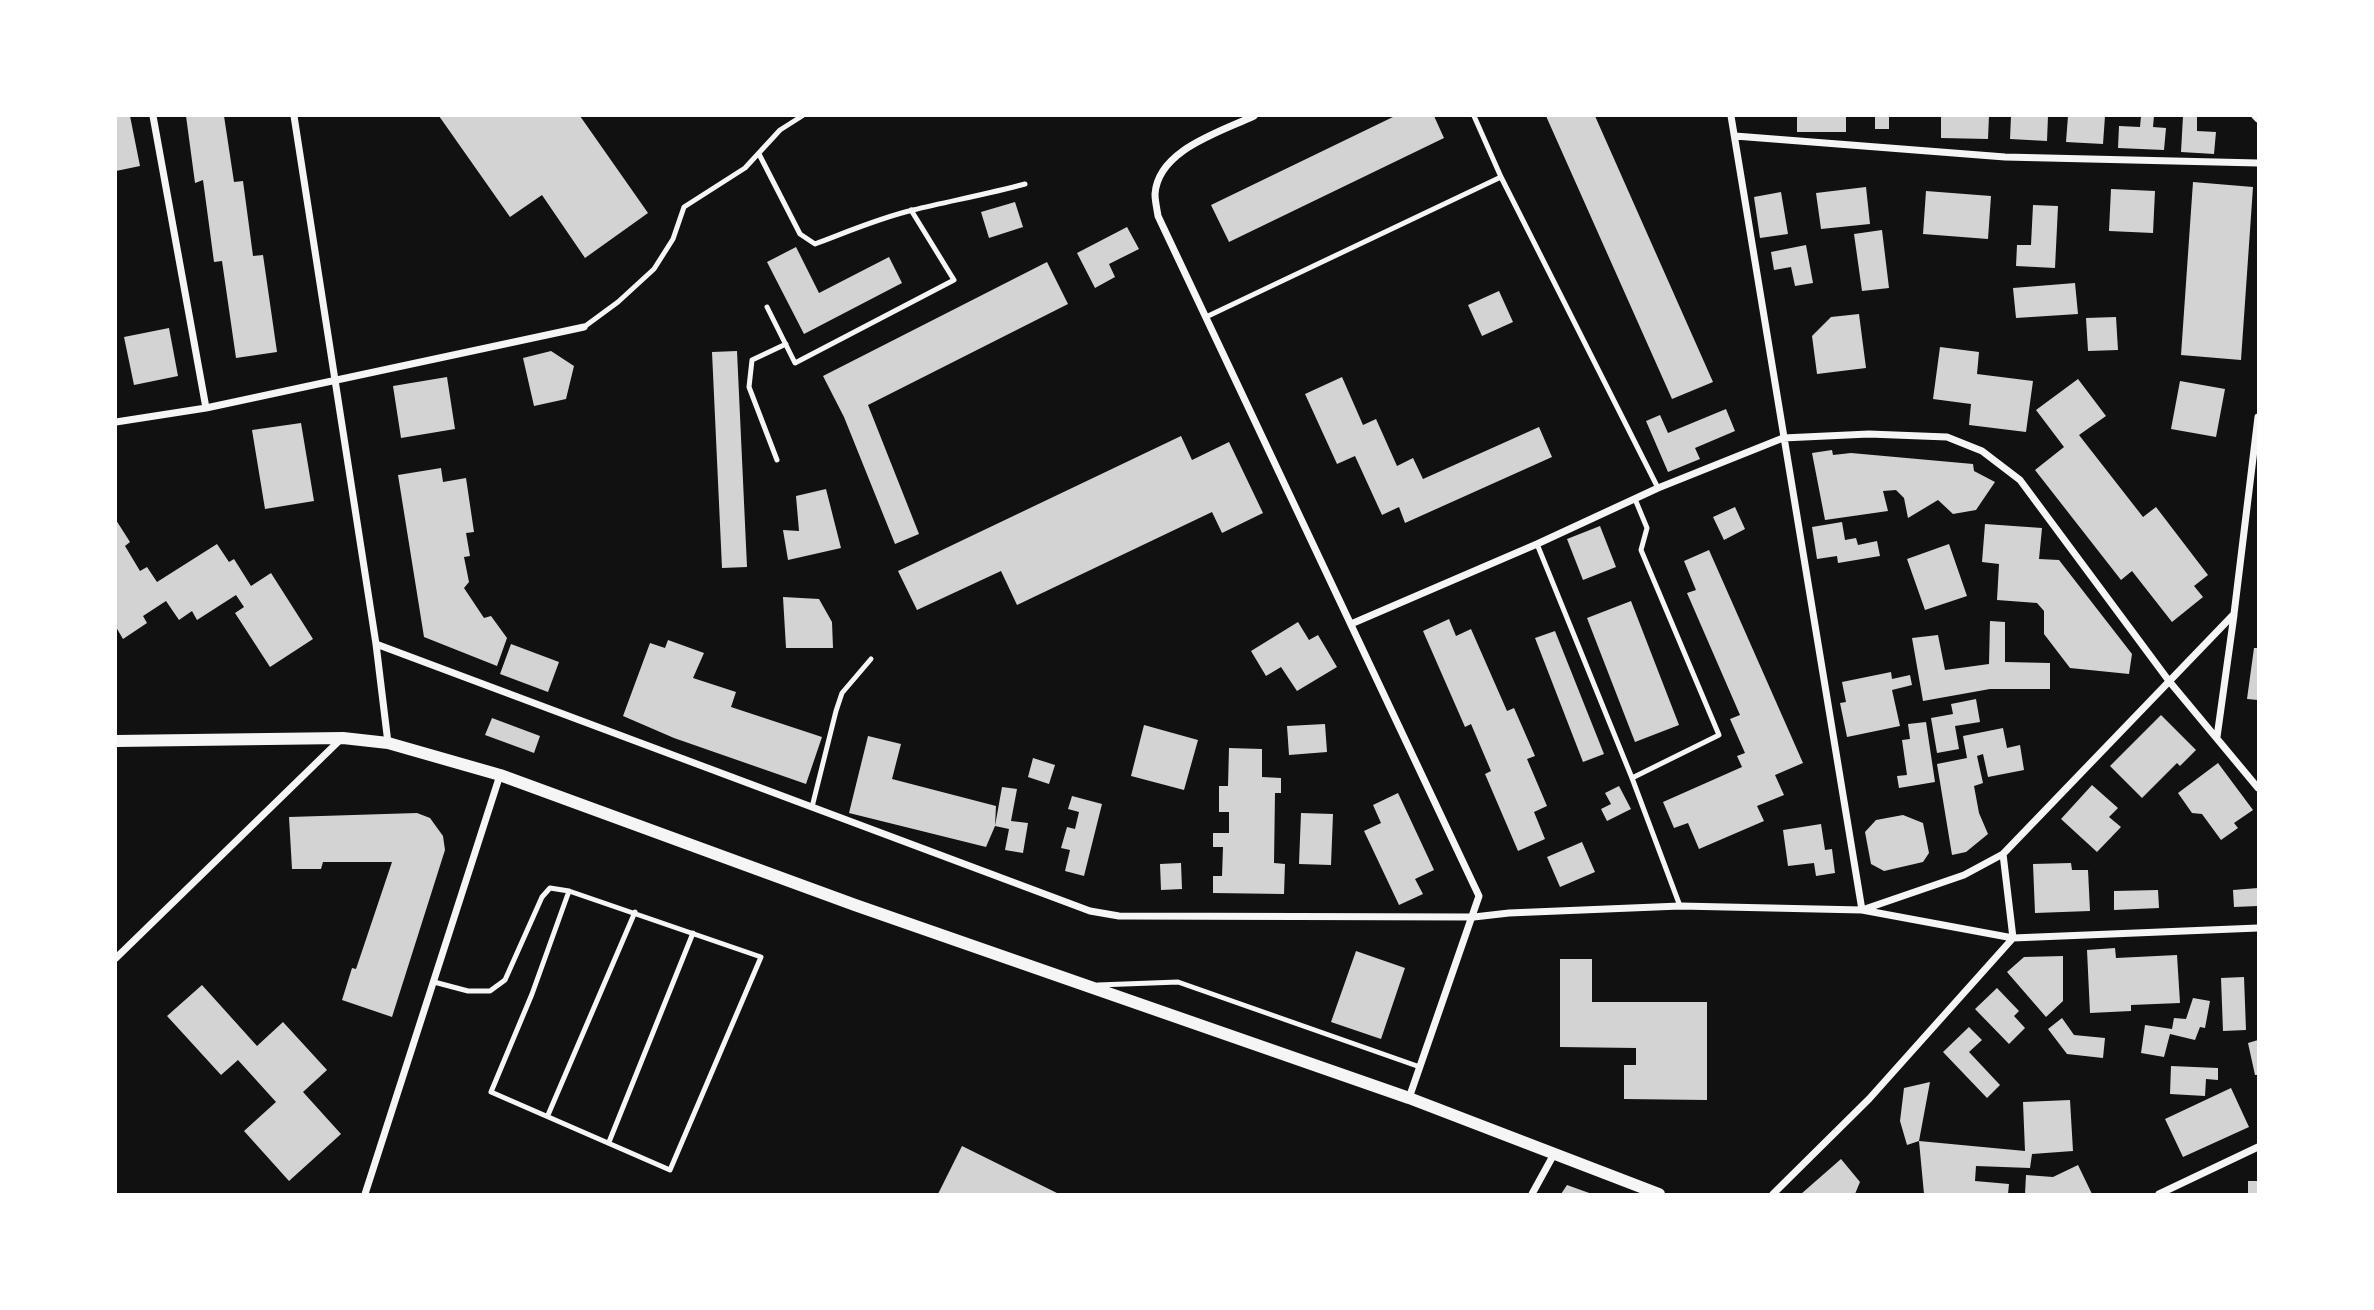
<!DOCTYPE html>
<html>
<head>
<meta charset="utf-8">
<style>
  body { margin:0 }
  #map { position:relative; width:2374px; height:1310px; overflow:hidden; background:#111; font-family:"Open Sans",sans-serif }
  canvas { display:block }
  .frame { position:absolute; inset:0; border:117px solid #fff; pointer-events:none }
</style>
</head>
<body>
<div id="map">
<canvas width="2374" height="1310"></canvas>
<div class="frame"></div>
</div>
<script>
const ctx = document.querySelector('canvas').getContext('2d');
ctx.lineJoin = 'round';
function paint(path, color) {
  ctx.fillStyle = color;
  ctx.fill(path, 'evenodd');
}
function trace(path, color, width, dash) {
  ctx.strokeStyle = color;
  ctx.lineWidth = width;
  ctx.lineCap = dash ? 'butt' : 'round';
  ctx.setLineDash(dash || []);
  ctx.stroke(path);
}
const building = new Path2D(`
  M116,116H130L140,166L116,171Z
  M186,116H224L234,182L243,181L253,256L263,255L277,352L236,358L222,261L214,262L203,180L195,183Z
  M439,116H580L648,213L585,258L542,195L510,217Z
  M1395,116H1434L1444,138L1229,242L1211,205Z
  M1546,116H1595L1713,382L1672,399Z
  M1797,116H1846V132H1797Z
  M1875,116H1889V129H1875Z
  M1941,116H1989L1988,139L1941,138Z
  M2011,116H2048L2047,141L2010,139Z
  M2068,116H2105L2103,144L2066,142Z
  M2141,116H2154L2153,127L2166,128L2164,150L2118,148L2119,126L2140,127Z
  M2183,116H2197V131L2216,132L2214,154L2181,152Z
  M2193,182L2253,187L2241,360L2181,355Z
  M1866,187L1870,224L1821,229L1816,193Z
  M2111,189L2155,191L2153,233L2109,231Z
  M1926,191L1991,196L1988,239L1923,234Z
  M1781,192L1788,234L1760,238L1754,197Z
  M1015,202L1023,227L989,238L981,212Z
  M2033,205L2058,206L2055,268L2016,266L2017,245H2031Z
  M1127,227L1139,249L1109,264L1115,277L1095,288L1077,253Z
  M1882,230L1889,288L1862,291L1854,234Z
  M1806,245L1813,283L1795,286L1791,267L1774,270L1771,252Z
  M796,247L819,293L889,257L902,283L804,334L767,262Z
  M1047,262L1068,304L868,405L919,534L895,544L844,417L823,376Z
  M2075,283L2078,314L2016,318L2013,288Z
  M1499,291L1513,322L1482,336L1468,305Z
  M1859,314L1866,368L1817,374L1812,336L1831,317Z
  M2116,317L2118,350L2088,351L2086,318Z
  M169,328L178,376L134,385L124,337Z
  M1940,347L1979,352L1977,374L2033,381L2026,432L1969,425L1971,404L1933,399Z
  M551,351L574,366L566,399L534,406L523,358Z
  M737,351L747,567L722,568L712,352Z
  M447,377L455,429L401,438L393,386Z
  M1342,377L1363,425L1376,419L1397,466L1413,458L1423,479L1539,427L1552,457L1405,523L1399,507L1382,515L1355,456L1337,464L1305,394Z
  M2078,379L2106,416L2079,435L2143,517L2156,507L2208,575L2194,586L2203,597L2172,622L2132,571L2121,580L2035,470L2064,447L2036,410Z
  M2180,381L2225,389L2216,437L2171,429Z
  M1726,409L1735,431L1695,448L1700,459L1668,472L1646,421L1660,415L1668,433Z
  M301,423L314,501L265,509L252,430Z
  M1181,436L1192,460L1229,442L1263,513L1222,533L1212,512L1017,605L1001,571L917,610L898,571Z
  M1832,450L1833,455L1851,453L1973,464L1974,471L1995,482L1976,510L1953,514L1938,500L1908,518L1904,498L1896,490L1883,491L1888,511L1825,520L1812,453Z
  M441,468L443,482L466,478L474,532L466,533L470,556L464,557L469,582L464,588L484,618L491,616L507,638L497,666L424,637L398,475Z
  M826,489L841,548L788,560L783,530L799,531L796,496Z
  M1735,507L1745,529L1724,540L1713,517Z
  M116,520L130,542L125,546L140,571L147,567L157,582L217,544L229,562L234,559L251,586L271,573L313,639L270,667L235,613L244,607L236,595L197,620L192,611L179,620L166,601L143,616L147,623L123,639L116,627Z
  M1842,522L1845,540L1856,538L1858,545L1877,541L1880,556L1838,563L1837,556L1817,559L1812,527Z
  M1985,524L2042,528L2039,559L2059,560L2132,654L2129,674L2070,668L2044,634V611L2037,603L1997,600L1999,564L1982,562Z
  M1600,526L1616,567L1583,580L1567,539Z
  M1949,544L1967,596L1925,610L1907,559Z
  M1709,550L1803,763L1775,775L1784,795L1757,806L1764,821L1699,849L1688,823L1674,828L1663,802L1742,767L1737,756L1745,753L1730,719L1740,715L1687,593L1696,590L1684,561Z
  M783,597L819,599L832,622L833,648H786Z
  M1631,601L1679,725L1635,742L1587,618Z
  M1449,619L1456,636L1471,629L1507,711L1514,708L1535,756L1527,759L1547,806L1534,812L1545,839L1518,851L1485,774L1491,771L1471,724L1465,727L1423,631Z
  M1990,621L2005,622V662L2050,663V689H1990L1923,701L1912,638L1938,635L1945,670L1989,664Z
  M1298,622L1309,640L1318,635L1337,667L1297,691L1281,667L1266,676L1251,651Z
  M1555,631L1604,754L1583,762L1535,638Z
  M668,640L704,653L693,678L736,692L731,707L822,737L806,784L674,738L623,716L650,643L665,648Z
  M511,644L559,662L548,692L500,674Z
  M2254,648H2258V700L2247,699Z
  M1891,672L1892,679L1910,675L1912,685L1892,690L1900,726L1847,737L1840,703L1846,702L1842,682Z
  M1976,699L1980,722L1955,726L1959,749L1937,753L1931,718L1953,714L1951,704Z
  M2161,715L2196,750L2180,766L2177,763L2142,798L2110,766Z
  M492,718L540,736L534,753L485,735Z
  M1926,722L1935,782L1899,788L1897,776L1907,775L1902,740L1910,739L1908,724Z
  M1325,724L1327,752L1289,755L1287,726Z
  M1144,725L1198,740L1184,790L1131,776Z
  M2003,728L2007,748L2020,745L2024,770L1988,777L1983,754L1977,756L1983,783L1974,786L1979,813L1988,834L1966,852L1952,855L1937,764L1967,758L1963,736Z
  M868,736L901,744L892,779L996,806L995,826L986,847L849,813Z
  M1229,748L1262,749V777L1281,778V793H1275L1274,863L1285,864L1284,894L1213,893V876H1222L1223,847H1213V833H1229V812H1219V786H1228Z
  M1033,758L1055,765L1049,784L1028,777Z
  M2218,763L2253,810L2234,823L2238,828L2221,840L2202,814L2192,813L2178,793Z
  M2092,785L2118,808L2109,817L2121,827L2097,852L2061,819Z
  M1619,786L1631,809L1607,821L1601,809L1611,804L1605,793Z
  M1002,787L1017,789L1011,821L1028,823L1023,853L1005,850L1009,829L995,826Z
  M1398,793L1434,870L1415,879L1423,894L1399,905L1364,831L1381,823L1373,805Z
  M1072,796L1102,804L1084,876L1065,871L1070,850L1061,848L1067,827L1075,829L1079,812L1068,809Z
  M417,813L430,818L443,836L445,850L392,1017L342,1000L352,968L356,969L392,862H323L321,869H292L289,817Z
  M1301,813L1333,814L1331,865L1299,864Z
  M1903,815L1923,823L1929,853L1923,862L1884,871L1871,864L1865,832L1876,820Z
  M1821,824L1825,850L1832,849L1835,873L1816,876L1814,863L1788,866L1783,830Z
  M1582,842L1595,872L1560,887L1547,857Z
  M1181,863L1182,889L1161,890L1160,864Z
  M2071,863L2072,870H2088L2090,911L2035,913L2033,864Z
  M2258,888V906L2234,907L2233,890Z
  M2158,890L2159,908L2114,910V891Z
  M2115,948L2116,958L2177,955L2180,1003L2131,1005V1011L2090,1013L2087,950Z
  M1356,951L1405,968L1381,1039L1331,1022Z
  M2063,956V1001L2046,1017L2007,972L2024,957Z
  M1560,959H1592V1002H1707V1100L1624,1099V1065H1636V1048L1560,1047Z
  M2244,977L2246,1030L2223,1031L2221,978Z
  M202,985L257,1046L283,1022L327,1070L303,1092L341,1134L289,1181L244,1131L276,1102L238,1060L221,1075L167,1016Z
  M1997,988L2019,1011L2014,1016L2025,1028L2009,1044L1975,1009Z
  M2193,998L2210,1001L2205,1028L2200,1027L2195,1040L2170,1034L2164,1057L2141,1053L2145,1025L2172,1029L2174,1018L2186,1019Z
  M2062,1018L2074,1035L2105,1038L2103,1058L2067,1054L2048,1029Z
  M1969,1027L1982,1040L1969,1052L2000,1085L1987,1098L1943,1052Z
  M2258,1040V1075H2255L2248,1043Z
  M2171,1066L2218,1068V1080L2206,1079L2205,1096L2170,1094Z
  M1930,1082L1919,1141L2025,1151L2023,1102L2070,1100L2073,1151L2032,1154L2030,1168L1976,1166L1975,1181L2009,1184L2008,1194H1924L1919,1141L1907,1145L1900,1121L1904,1088Z
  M2231,1088L2249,1127L2183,1157L2165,1119Z
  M962,1146L1059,1194H938Z
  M1841,1159L1860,1182L1855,1194H1801Z
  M2078,1165L2092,1194H2025L2026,1175L2053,1177Z
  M2248,1181H2258V1194H2248Z
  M1567,1185L1592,1194H1561Z`);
const service = new Path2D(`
  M1474,116L1501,177L1658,488
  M759,154L800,234L815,244C847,232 879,218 913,210C950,201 988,194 1025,184
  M767,307L795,363L954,280L911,210
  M1206,317L1501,177
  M584,327L618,302L654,269L673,239L684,207L745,168L780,130L802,116
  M777,460L749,387L752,360L786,344
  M1537,544L1632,778L1680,906
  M1632,778L1719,735L1641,550L1647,528L1635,499
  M812,807L836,711L842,693L871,659
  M569,891L761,957L670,1170L491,1092L532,994Z
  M434,982L468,991H490L505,980L542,897L550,888L569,891
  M1098,985L1178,982L1420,1067
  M548,1115L635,912
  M609,1142L693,933`);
const minor = new Path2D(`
  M153,116L206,408
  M294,116L376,644L388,743
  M1254,116C1220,132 1158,150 1155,194C1155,201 1157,209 1158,216L1479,896L1409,1098
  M1731,116L1862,910L2013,938L2003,854
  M2255,116L2258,119
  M1735,136L2005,157L2258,163
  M116,422L206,408L584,327
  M1351,624L1537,544L1658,488L1783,438L1869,434L1947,437L1982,451L2020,480L2169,681L2258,788
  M376,644L1090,911L1119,916L1474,917L1509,913L1680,906L1862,910L1964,875L2003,854L2234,614L2258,417
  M2217,737L2234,615
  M116,958L342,738
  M365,1194L500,775
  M1532,1194L1554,1154
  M1773,1194L1869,1099L2013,938L2258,928
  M2159,1194L2258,1147`);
const tertiary = new Path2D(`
  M116,741L343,738L388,743L500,775L855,905L1409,1098L1659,1194`);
paint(building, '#d3d3d3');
trace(service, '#f5f5f5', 5);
trace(minor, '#f5f5f5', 7);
trace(tertiary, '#f5f5f5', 12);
</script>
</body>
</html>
